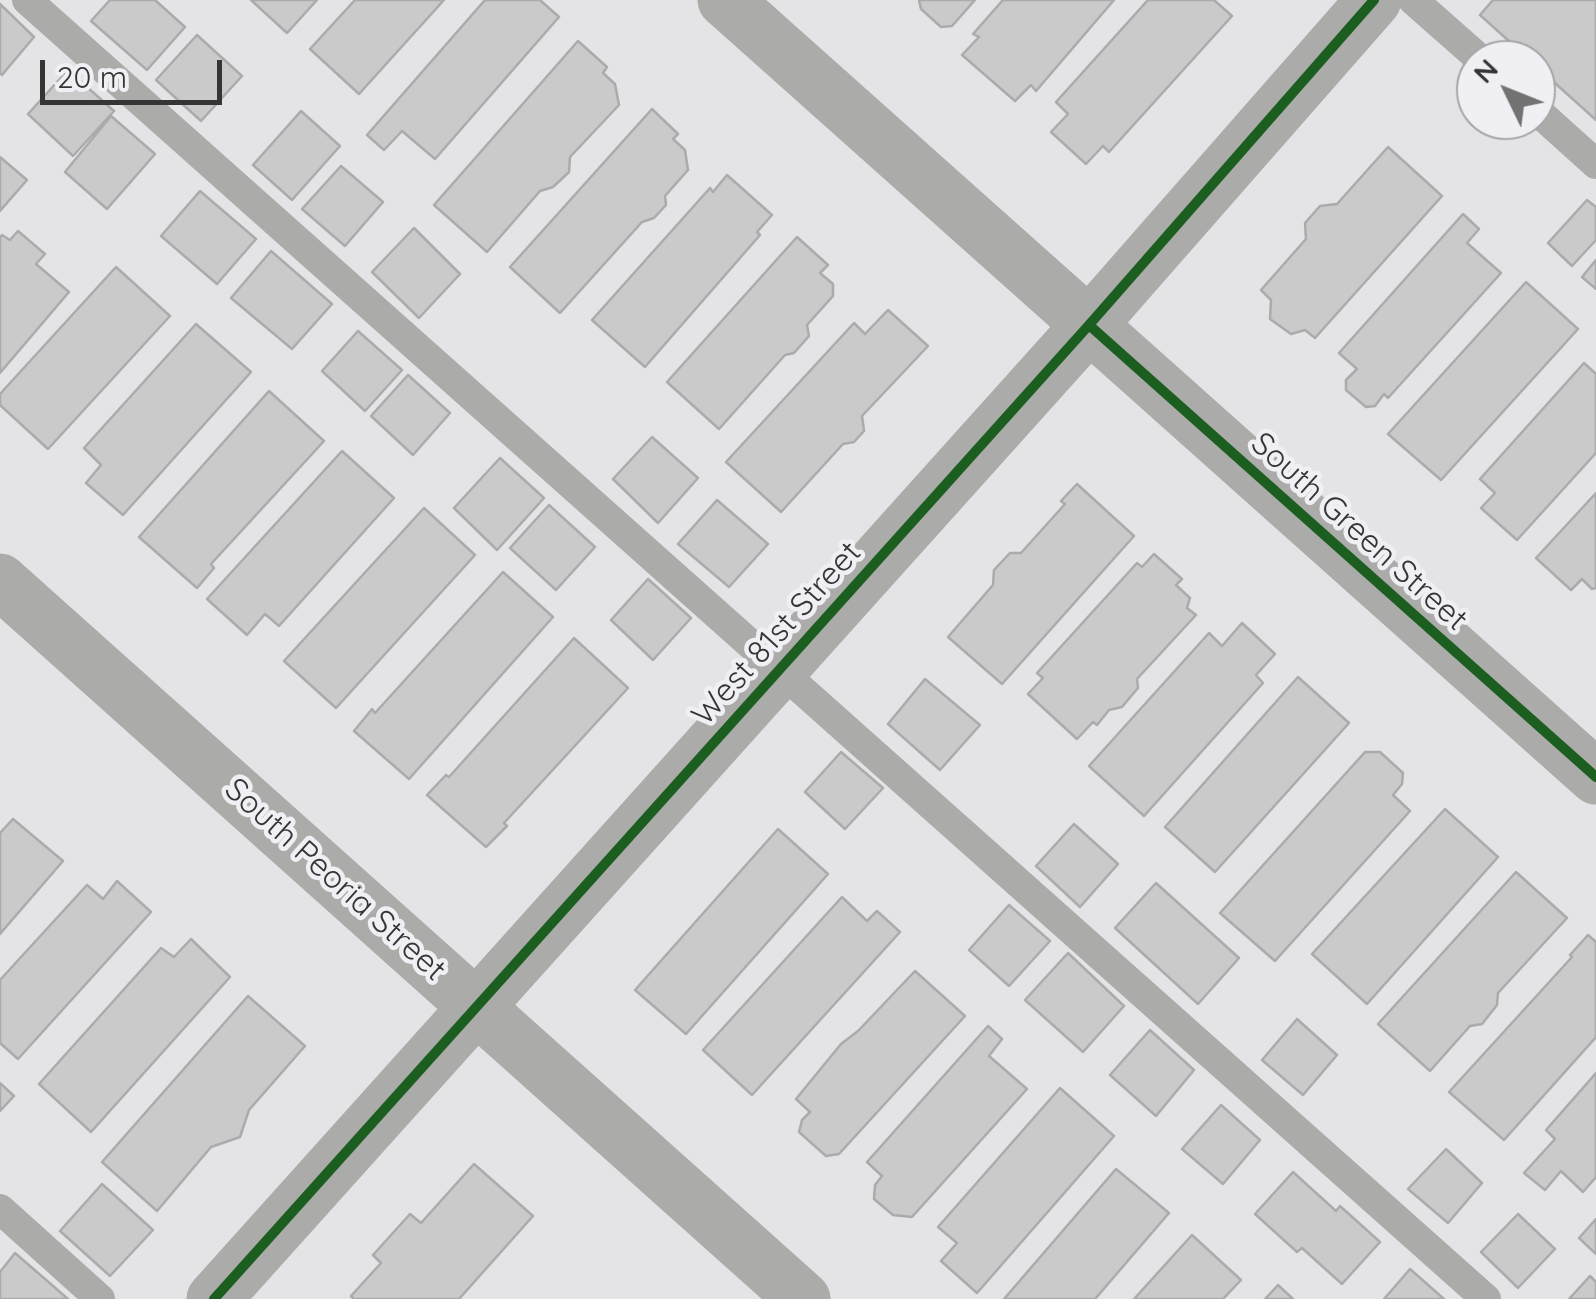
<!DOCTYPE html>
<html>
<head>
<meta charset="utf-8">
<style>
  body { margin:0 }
  #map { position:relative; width:1596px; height:1299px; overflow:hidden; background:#e4e3e5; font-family:Quicksand,sans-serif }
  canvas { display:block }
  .north { position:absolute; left:1456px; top:40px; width:100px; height:100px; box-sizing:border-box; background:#f0eff4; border:2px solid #a5a5a8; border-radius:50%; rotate:313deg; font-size:28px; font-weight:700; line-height:40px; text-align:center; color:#353536 }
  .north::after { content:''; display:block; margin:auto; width:35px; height:45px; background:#727273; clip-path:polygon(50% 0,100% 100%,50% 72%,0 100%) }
  .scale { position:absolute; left:40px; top:60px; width:182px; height:45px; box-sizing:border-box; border:5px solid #353536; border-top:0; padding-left:12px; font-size:30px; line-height:35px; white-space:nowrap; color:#353536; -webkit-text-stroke:8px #f0eff4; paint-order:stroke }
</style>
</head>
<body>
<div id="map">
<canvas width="1596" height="1299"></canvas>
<div class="north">N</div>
<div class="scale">20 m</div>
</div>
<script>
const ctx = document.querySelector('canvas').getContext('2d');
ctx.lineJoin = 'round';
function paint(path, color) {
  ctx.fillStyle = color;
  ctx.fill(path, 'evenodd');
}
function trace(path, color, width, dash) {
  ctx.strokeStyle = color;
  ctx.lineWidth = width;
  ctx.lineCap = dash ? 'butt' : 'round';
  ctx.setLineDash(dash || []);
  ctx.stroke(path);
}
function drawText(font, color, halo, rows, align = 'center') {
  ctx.font = font + ' Quicksand,sans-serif';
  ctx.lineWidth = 9;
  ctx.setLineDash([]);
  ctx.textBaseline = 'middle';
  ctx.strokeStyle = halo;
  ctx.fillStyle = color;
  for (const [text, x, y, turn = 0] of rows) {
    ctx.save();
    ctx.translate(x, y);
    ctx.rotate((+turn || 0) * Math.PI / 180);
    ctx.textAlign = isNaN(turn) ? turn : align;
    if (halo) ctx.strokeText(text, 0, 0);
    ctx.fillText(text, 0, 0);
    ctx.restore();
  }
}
const building = new Path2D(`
  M110,0H155L185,27L147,70L91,21Z
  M251,0H317L287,33Z
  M355,0H444L359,94L310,49Z
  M485,0H540L559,17L435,159L402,131L384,150L367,135Z
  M919,0H975L952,26L941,27L921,9Z
  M1003,0H1114L1036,91L1031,85L1015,101L962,55L979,37L973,34Z
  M1148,0H1214L1232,16L1109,152L1103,146L1086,164L1051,132L1068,114L1056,102Z
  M1493,0H1596V120L1536,66V60H1530L1480,15Z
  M0,4L34,37L2,75L0,73Z
  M197,35L242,76L201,121L156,80Z
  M578,41L607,67L603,73L615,84L619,105L570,157L569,172L553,187L540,191L487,252L434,205Z
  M68,70L114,111L73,156L28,114Z
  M652,109L678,134L673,139L685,150L688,170L665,196L666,205L654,218L642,222L560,313L510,267Z
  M301,111L340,146L292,200L253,165Z
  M111,116L155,154L107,209L65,172Z
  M1388,147L1442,196L1315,338L1305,330L1291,334L1270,319L1271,300L1261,290L1306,239L1305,223L1320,206L1337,204Z
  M0,157L27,180L0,211Z
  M341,166L383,202L345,246L302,209Z
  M727,175L772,215L757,232L760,235L645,367L592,320L710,188L713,192Z
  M200,191L256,239L217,284L161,236Z
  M1587,200L1596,207V240L1572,266L1548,243Z
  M1463,214L1479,229L1467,243L1501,273L1388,398L1384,394L1375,406L1366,407L1346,390V380L1357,369L1339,353Z
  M414,228L460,274L419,318L372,272Z
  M18,231L45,254L36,264L69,292L0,373V238L2,235L10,240Z
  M797,237L828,265L820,273L833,284V296L807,325L809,336L794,353L785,355L719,429L667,382Z
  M271,251L332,304L292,349L231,298Z
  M1596,260V289L1582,277Z
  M116,267L170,316L48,449L0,405V394Z
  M1526,282L1578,329L1441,480L1388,434Z
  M888,310L928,346L862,416L864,431L854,442L843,444L781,512L726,462L854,323L865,334Z
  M196,324L251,372L123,515L86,483L101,465L84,448Z
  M358,331L402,370L365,411L322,371Z
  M1584,363L1596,374V453L1517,540L1481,508L1495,493L1480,479Z
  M408,375L450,413L413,455L371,416Z
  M269,391L324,441L211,564L214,568L197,588L139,537Z
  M652,437L698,478L658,523L613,479Z
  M342,451L394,498L279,626L265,614L247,635L207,599Z
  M500,458L544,498L497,550L454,508Z
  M1077,484L1134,536L1002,684L948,637L993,585L994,570L1010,553H1021L1065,504L1061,501Z
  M1596,493V588L1592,589L1582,579L1571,590L1536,558Z
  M717,500L768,544L729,587L678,544Z
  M549,505L595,547L556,590L510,548Z
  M424,508L475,555L336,708L284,661Z
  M1154,554L1182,579L1176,585L1190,598L1187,608L1196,615L1137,679L1138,688L1122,707L1109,710L1097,725L1093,722L1077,739L1028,694L1043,678L1037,673L1137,563L1142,567Z
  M503,572L553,617L409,779L354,731L372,709L375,713Z
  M648,579L691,618L653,660L611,620Z
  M1242,623L1275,654L1256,675L1263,683L1144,816L1089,766L1209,633L1222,646Z
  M574,638L628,688L504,823L507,826L486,847L427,795L446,775L449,777Z
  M1298,677L1349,723L1215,872L1165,827Z
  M925,679L980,725L940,770L888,724Z
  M841,752L883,788L845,829L805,792Z
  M1365,752H1380L1403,773L1402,784L1393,795L1410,811L1275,961L1220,913Z
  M1445,809L1498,857L1367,1004L1312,954Z
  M13,819L63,861L0,934V833Z
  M1074,824L1118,864L1080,907L1036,866Z
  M778,829L828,874L686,1034L635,990Z
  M1516,872L1567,918L1498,993L1497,1005L1482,1024L1470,1026L1430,1071L1378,1024Z
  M117,881L151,912L18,1059L0,1043V980L87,885L103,899Z
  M1156,883L1239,958L1198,1004L1115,928Z
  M842,897L867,921L877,911L900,932L752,1095L703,1050Z
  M1009,905L1050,941L1009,986L969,950Z
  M1588,935L1596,942V1037L1504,1140L1449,1092L1572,957L1570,955Z
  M191,939L230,977L91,1132L39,1084L161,948L174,957Z
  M1068,953L1124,1006L1083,1052L1025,1000Z
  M915,971L965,1016L839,1154L826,1156L799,1132L802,1120L810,1112L796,1099L841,1044L858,1031Z
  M248,996L305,1046L249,1110L240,1137L211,1147L157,1211L102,1162Z
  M1297,1019L1337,1055L1303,1095L1262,1060Z
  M988,1026L1002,1039L989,1056L1027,1089L912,1217L893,1215L874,1199L875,1185L882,1176L867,1162Z
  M1150,1030L1194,1070L1156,1116L1110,1075Z
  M1596,1073V1177L1583,1192L1561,1171L1545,1190L1524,1173L1555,1139L1546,1130Z
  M0,1083L14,1096L0,1111Z
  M1060,1088L1114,1136L977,1293L941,1261L957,1243L938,1227Z
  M1221,1105L1260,1140L1223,1184L1182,1149Z
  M1446,1149L1482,1183L1448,1223L1408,1189Z
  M474,1164L533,1216L459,1299H354L351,1296L381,1263L373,1255L410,1214L421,1223Z
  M1116,1169L1169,1213L1095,1299H1004Z
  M1293,1172L1336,1211L1340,1206L1380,1242L1342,1284L1302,1248L1297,1252L1255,1214Z
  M102,1184L153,1230L110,1276L60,1231Z
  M1518,1214L1555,1249L1518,1288L1481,1252Z
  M1596,1219V1254L1579,1238Z
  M1192,1235L1241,1280L1223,1299H1134Z
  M15,1253L68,1299H0V1272Z
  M1410,1269L1444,1299H1384Z
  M1590,1276L1596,1282V1299H1569Z
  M1278,1285L1293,1299H1265Z`);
const lane = new Path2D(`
  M27,0L1486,1299
  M1413,0L1481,60
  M1536,110L1596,164
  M0,1209L100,1299`);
const street = new Path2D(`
  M725,0L1596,777
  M0,581L803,1299
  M214,1299L1089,325L1374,0`);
const cycleway = new Path2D(`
  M1089,325L1596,777
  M214,1299L1089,325L1374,0`);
const streetNames = [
  ["South Green Street",1359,532,42],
  ["West 81st Street",777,634,-48],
  ["South Peoria Street",335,880,42]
];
paint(building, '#cacacb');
trace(building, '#abaaac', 2.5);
trace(lane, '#ababaa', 30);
trace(street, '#ababaa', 55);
trace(cycleway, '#1b5e20', 10);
drawText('32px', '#353536', '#f0eff4', streetNames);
</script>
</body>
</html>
